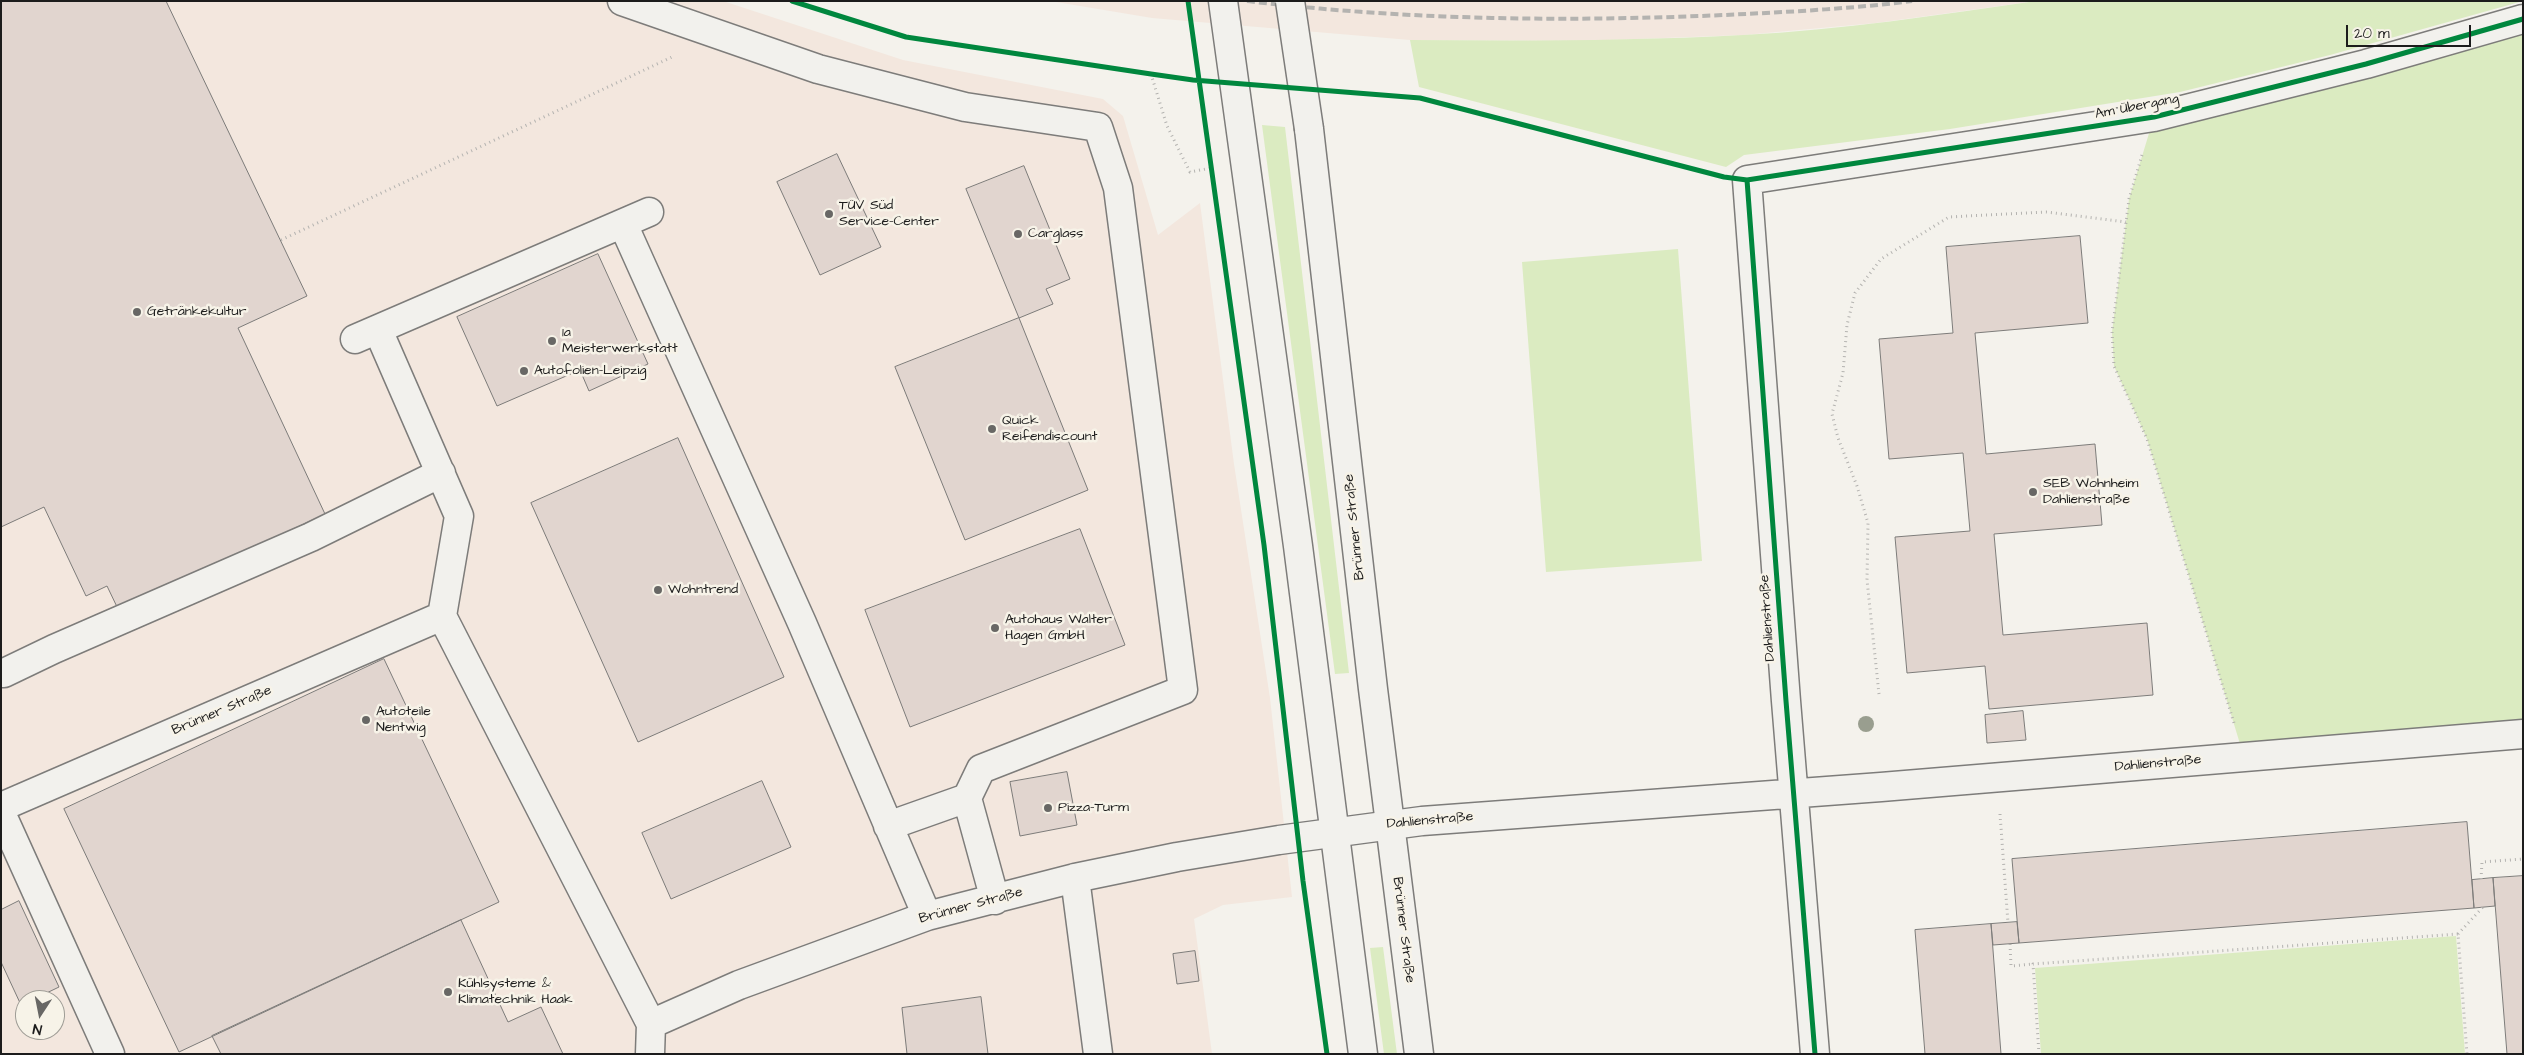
<!DOCTYPE html>
<html>
<head>
<meta charset="utf-8">
<style>
  body { margin:0 }
  #map { position:relative; width:2524px; height:1055px; overflow:hidden; background:#f4f2ec; font-family:"Architects Daughter",sans-serif }
  canvas { display:block }
  .frame { position:absolute; inset:0; border:2px solid #1c1c1c; pointer-events:none }
  .north { position:absolute; left:15px; top:990px; width:50px; height:50px; box-sizing:border-box; background:#f7f3e8; border:1px solid #9f9d96; border-radius:50%; rotate:191deg; font-size:14px; font-weight:700; line-height:20px; text-align:center; color:#1c1c1c }
  .north::after { content:''; display:block; margin:auto; width:18px; height:22px; background:#686765; clip-path:polygon(50% 0,100% 100%,50% 72%,0 100%) }
  .scale { position:absolute; left:2346px; top:25px; width:125px; height:22px; box-sizing:border-box; border:2px solid #1c1c1c; border-top:0; padding-left:6px; font-size:15px; line-height:18px; white-space:nowrap; color:#1c1c1c; -webkit-text-stroke:4px #f7f3e8; paint-order:stroke }
</style>
</head>
<body>
<div id="map">
<canvas width="2524" height="1055"></canvas>
<div class="frame"></div>
<div class="north">N</div>
<div class="scale">20 m</div>
</div>
<script>
const ctx = document.querySelector('canvas').getContext('2d');
ctx.lineJoin = 'round';
function paint(path, color) {
  ctx.fillStyle = color;
  ctx.fill(path, 'evenodd');
}
function trace(path, color, width, dash) {
  ctx.strokeStyle = color;
  ctx.lineWidth = width;
  ctx.lineCap = dash ? 'butt' : 'round';
  ctx.setLineDash(dash || []);
  ctx.stroke(path);
}
function drawText(font, color, halo, rows, align = 'center') {
  ctx.font = font + ' "Architects Daughter",sans-serif';
  ctx.lineWidth = 5;
  ctx.setLineDash([]);
  ctx.textBaseline = 'middle';
  ctx.strokeStyle = halo;
  ctx.fillStyle = color;
  for (const [text, x, y, turn = 0] of rows) {
    ctx.save();
    ctx.translate(x, y);
    ctx.rotate((+turn || 0) * Math.PI / 180);
    ctx.textAlign = isNaN(turn) ? turn : align;
    if (halo) ctx.strokeText(text, 0, 0);
    ctx.fillText(text, 0, 0);
    ctx.restore();
  }
}
const built = new Path2D(`
  M1,1H723L903,60L1103,99L1123,116L1158,235L1200,203L1234,464L1270,698L1292,897L1223,905L1194,919L1212,1054H1ZM25,1000H55V1030H25Z
  M1050,1H2036L1876,23L1744,35L1581,41L1410,40L1152,18Z`);
const green = new Path2D(`
  M2036,1H2523L2330,55L2180,92L1950,129L1744,155L1726,167L1419,87L1410,40C1521,41 1632,41 1743,35C1841,30 1939,15 2036,1Z
  M2523,19V734L2244,757L2147,439L2114,366L2112,332L2129,199L2154,117Z
  M1262,125L1285,127L1349,673L1335,674Z
  M1678,249L1702,561L1546,572L1522,262Z
  M2456,936L2465,1054H2041L2035,968Z
  M1383,947L1397,1054H1384L1370,948Z`);
const building = new Path2D(`
  M1,1H166L307,296L238,328L325,514L119,611L107,586L86,596L44,507L1,527Z
  M837,154L881,247L820,275L777,182Z
  M1024,166L1070,279L1046,289L1053,304L1019,318L966,189Z
  M2080,236L2088,323L1975,333L1986,454L2095,444L2102,525L1994,534L2003,635L2147,623L2153,695L1989,709L1985,666L1907,673L1895,537L1970,531L1963,453L1889,459L1879,339L1953,333L1946,247Z
  M598,254L648,364L589,391L580,370L497,406L457,317Z
  M1019,318L1088,490L965,540L895,367Z
  M678,438L784,677L638,742L531,503Z
  M1080,529L1125,645L910,727L865,610Z
  M384,659L499,902L179,1052L64,809Z
  M2023,711L2026,740L1987,743L1985,715Z
  M1067,772L1077,825L1020,836L1010,782Z
  M762,781L791,847L671,899L642,833Z
  M2467,822L2474,908L2019,943L2012,859Z
  M2523,876V1054H2507L2493,878Z
  M2493,878L2495,906L2474,908L2472,880Z
  M19,901L59,987L32,1000H25V1003L21,1005L1,962V910Z
  M461,920L508,1022L541,1007L563,1054H221L212,1036Z
  M2017,922L2019,943L1993,945L1991,924Z
  M1991,924L2001,1054H1925L1915,930Z
  M1195,951L1199,981L1177,984L1173,954Z
  M981,997L988,1054H907L902,1008Z`);
const path = new Path2D(`
  M1151,74L1167,126L1190,172L1211,168
  M2142,155L2129,199L2112,332L2114,366L2147,439L2234,723
  M281,240L672,57
  M1879,694L1867,580L1868,523L1857,486L1838,438L1832,414L1843,373L1847,325L1855,293L1881,259L1949,217L2046,212L2126,222
  M2000,814L2008,923
  M2481,879L2482,862L2523,859
  M2458,934L2483,907
  M2010,944L2011,966L2033,964
  M2039,1054L2033,964L2458,934L2467,1054`);
const minor = new Path2D(`
  M622,1L818,69L965,107L1098,127L1118,188L1183,690L981,769L967,798L995,900
  M623,224L802,623L927,916
  M378,330L459,516L442,616L651,1024
  M355,339L649,212
  M4,673L54,649L311,537L441,473
  M1,807L442,616
  M1,813L110,1054
  M888,826L967,798
  M1075,878L1098,1054
  M650,1054L651,1024L739,985L927,916L1075,878L1177,857L1279,840L1422,821L1881,787L2523,734
  M1815,1054L1786,701L1747,180L2154,117L2366,64L2523,19`);
const major = new Path2D(`
  M1223,1L1298,546L1363,1054
  M1309,129L1373,689L1419,1054`);
const rail = new Path2D(`
  M1247,1C1405,20 1565,22 1724,15C1786,12 1850,9 1912,1`);
const majorBridge = new Path2D(`
  M1290,1L1309,129`);
const cycleway = new Path2D(`
  M792,1L906,37L1151,74L1193,80L1420,98L1724,177L1747,180L2154,117L2366,64L2523,19
  M1188,1L1264,545L1303,881L1327,1054
  M1747,180L1786,701L1815,1054`);
const trees = [
  [1866,724]
];
const markers = [
  [829,214,5,"#686765"],
  [1018,234,5,"#686765"],
  [137,312,5,"#686765"],
  [552,341,5,"#686765"],
  [524,371,5,"#686765"],
  [992,429,5,"#686765"],
  [2033,492,5,"#686765"],
  [658,590,5,"#686765"],
  [995,628,5,"#686765"],
  [366,720,5,"#686765"],
  [1048,808,5,"#686765"],
  [448,992,5,"#686765"]
];
const streetNames = [
  ["Am Übergang",2137,107,-11],
  ["Brünner Straße",1355,527,-96],
  ["Dahlienstraße",1768,618,-94],
  ["Brünner Straße",222,711,-23],
  ["Dahlienstraße",2158,764,-5],
  ["Dahlienstraße",1430,821,-5],
  ["Brünner Straße",971,906,-15],
  ["Brünner Straße",1403,930,83]
];
const poiNames = [
  ["TÜV Süd",839,206],
  ["Service-Center",839,222],
  ["Carglass",1028,234],
  ["Getränkekultur",147,312],
  ["1a",562,333],
  ["Meisterwerkstatt",562,349],
  ["Autofolien-Leipzig",534,371],
  ["Quick",1002,421],
  ["Reifendiscount",1002,437],
  ["SEB Wohnheim",2043,484],
  ["Dahlienstraße",2043,500],
  ["Wohntrend",668,590],
  ["Autohaus Walter",1005,620],
  ["Hagen GmbH",1005,636],
  ["Autoteile",376,712],
  ["Nentwig",376,728],
  ["Pizza-Turm",1058,808],
  ["Kühlsysteme &",458,984],
  ["Klimatechnik Haak",458,1000]
];
paint(built, '#f3e7de');
paint(green, '#dbebc1');
paint(building, '#e1d5cf');
trace(building, '#7d7c7a', 1);
trace(minor, '#7d7c7a', 31);
trace(major, '#7d7c7a', 31);
trace(path, '#b4b3b0', 3, [1, 4]);
trace(minor, '#f2f1ed', 28);
trace(major, '#f2f1ed', 28);
trace(rail, '#b4b3b0', 4, [8, 4]);
trace(majorBridge, '#7d7c7a', 31, []);
trace(majorBridge, '#f2f1ed', 28);
trace(cycleway, '#00873e', 5);
ctx.fillStyle = '#999e8f';
for (const [x, y] of trees) {
  ctx.beginPath();
  ctx.arc(x, y, 8, 0, 2 * Math.PI);
  ctx.fill();
}
for (const [x, y, r, color] of markers) {
  const dot = new Path2D();
  dot.arc(x, y, r, 0, 2 * Math.PI);
  ctx.fillStyle = color;
  ctx.fill(dot);
  trace(dot, '#f7f3e8', 2);
}
drawText('14px', '#1c1c1c', '#f7f3e8', streetNames);
drawText('14px', '#1c1c1c', '#f7f3e8', poiNames, 'left');
</script>
</body>
</html>
